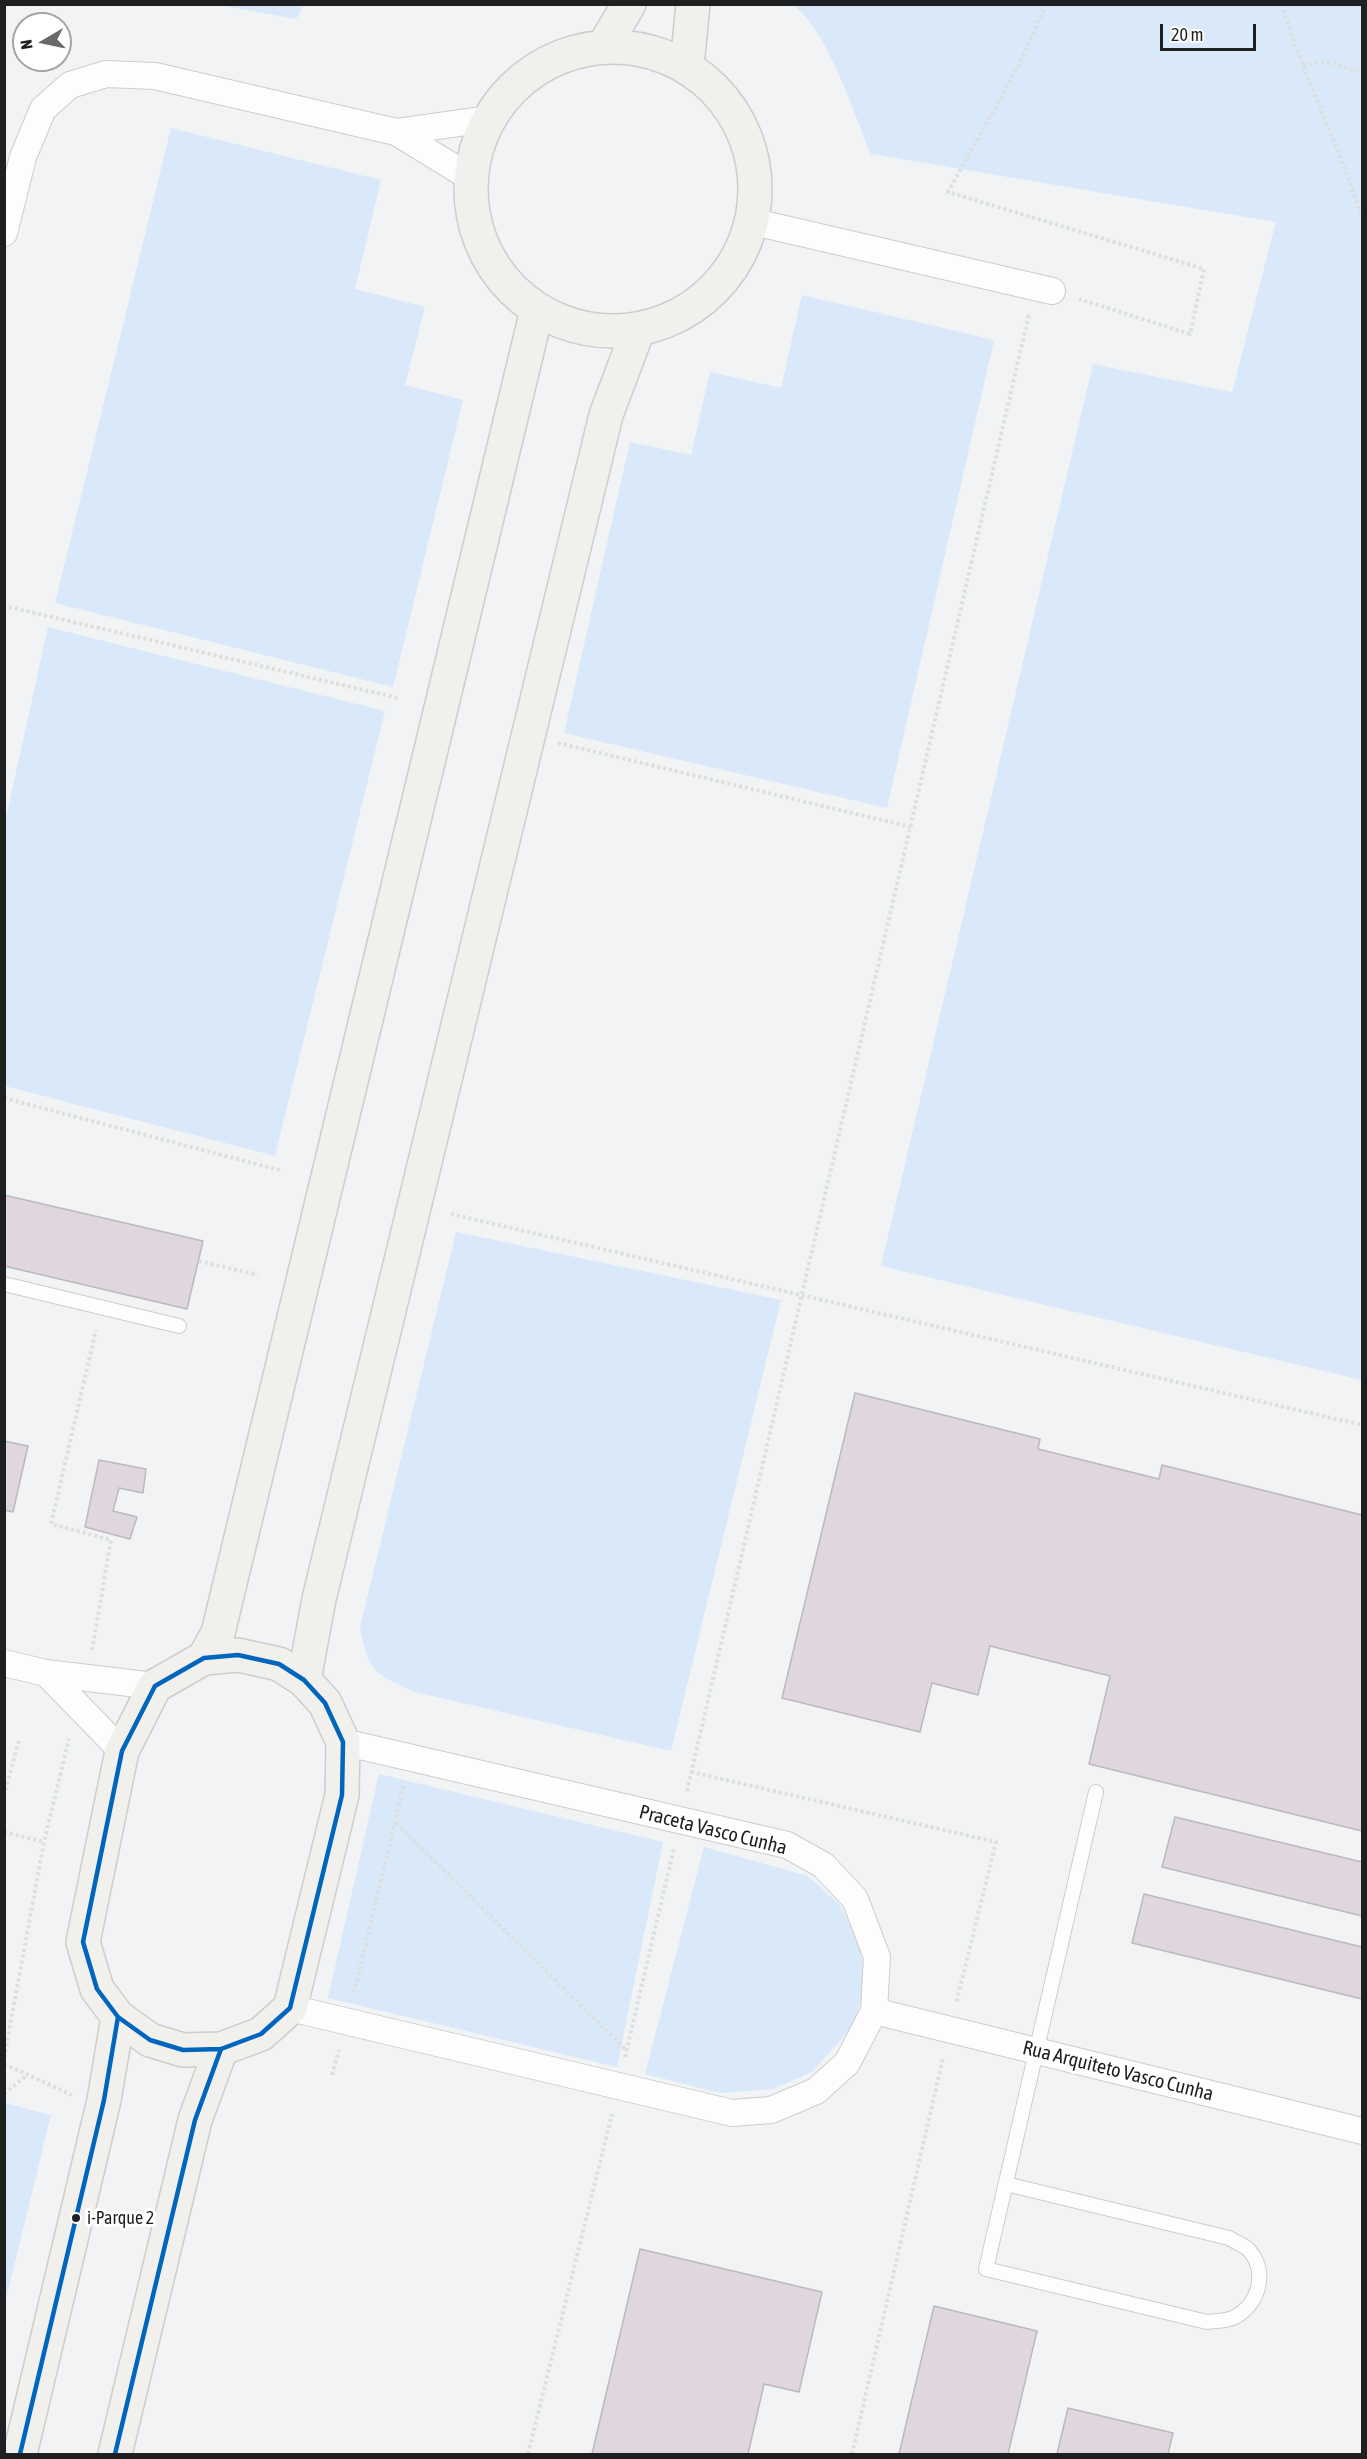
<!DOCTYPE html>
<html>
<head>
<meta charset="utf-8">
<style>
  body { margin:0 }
  #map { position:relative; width:1367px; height:2459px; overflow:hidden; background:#f1f3f5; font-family:"Asap Condensed",sans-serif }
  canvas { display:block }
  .frame { position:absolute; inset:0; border:6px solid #1e1f20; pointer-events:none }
  .north { position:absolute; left:12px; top:12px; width:60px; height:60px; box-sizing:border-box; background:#fff; border:2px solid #a5a5a6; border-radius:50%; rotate:261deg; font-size:16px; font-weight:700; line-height:24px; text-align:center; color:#1e1f20 }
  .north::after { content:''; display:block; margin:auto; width:21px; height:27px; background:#68696b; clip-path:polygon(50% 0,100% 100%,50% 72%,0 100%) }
  .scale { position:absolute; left:1160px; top:24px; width:96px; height:27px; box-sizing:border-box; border:3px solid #1e1f20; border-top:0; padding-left:8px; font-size:18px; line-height:21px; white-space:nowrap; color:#1e1f20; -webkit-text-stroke:4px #fff; paint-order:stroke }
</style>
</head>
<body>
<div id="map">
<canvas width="1367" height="2459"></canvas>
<div class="frame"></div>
<div class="north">N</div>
<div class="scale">20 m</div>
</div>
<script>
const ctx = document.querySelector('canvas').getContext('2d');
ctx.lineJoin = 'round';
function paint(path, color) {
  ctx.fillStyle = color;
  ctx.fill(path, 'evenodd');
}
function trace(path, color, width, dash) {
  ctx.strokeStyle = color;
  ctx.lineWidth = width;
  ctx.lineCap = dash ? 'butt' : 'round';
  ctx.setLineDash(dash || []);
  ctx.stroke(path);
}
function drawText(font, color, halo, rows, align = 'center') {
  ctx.font = font + ' "Asap Condensed",sans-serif';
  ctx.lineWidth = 6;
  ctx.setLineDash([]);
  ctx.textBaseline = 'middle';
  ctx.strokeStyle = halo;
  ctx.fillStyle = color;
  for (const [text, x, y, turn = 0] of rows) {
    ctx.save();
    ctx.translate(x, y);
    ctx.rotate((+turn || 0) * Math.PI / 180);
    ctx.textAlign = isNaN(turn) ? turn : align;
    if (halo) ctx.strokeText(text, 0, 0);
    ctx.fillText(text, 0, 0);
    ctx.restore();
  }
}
const green = new Path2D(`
  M218,5H304L296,19Z
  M793,5H1362V1380L881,1266L1093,364L1232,392L1276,222L871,154C853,112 829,32 793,5Z
  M171,128L381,180L355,289L425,307L405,385L463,400L393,687L55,603Z
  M802,295L994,340L887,808L564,733L630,442L691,455L710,372L781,388Z
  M48,627L385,711L275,1156L5,1086V822Z
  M456,1232L781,1300L671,1751L415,1692C374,1673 369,1674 360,1627Z
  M379,1774L663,1842L617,2067L328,1998Z
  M704,1847L808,1876L840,1905L858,1942L866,1978L854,2025L812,2072L773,2089L720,2093L645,2074Z
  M5,2103L51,2115L5,2303L4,2103Z`);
const building = new Path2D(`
  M4,1195L203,1241L187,1309L4,1266Z
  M855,1393L1040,1439L1038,1449L1159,1479L1162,1465L1362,1515V1831L1089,1764L1110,1676L990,1646L978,1695L932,1683L920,1732L782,1698Z
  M4,1441L28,1446L13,1512L4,1510Z
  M99,1460L146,1469L143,1493L119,1488L113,1511L137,1517L130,1539L85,1527Z
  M1175,1817L1362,1862V1916L1162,1867Z
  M1144,1894L1362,1947V1999L1132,1943Z
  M640,2249L822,2292L799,2392L764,2384L748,2454H592Z
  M934,2306L1037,2331L1008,2454H899Z
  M1068,2408L1173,2433L1168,2454H1057Z`);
const path = new Path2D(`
  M1046,4L1019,65L948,192L1204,269L1190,334L1079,299
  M1282,4C1303,78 1340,146 1362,218
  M1303,65L1328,62L1362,73
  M9,607L398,698
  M558,743L911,827
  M4,1098L283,1171
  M451,1214L1362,1425
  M199,1261L258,1275
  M92,1650L111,1540L51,1524L96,1330
  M691,1772L996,1842L956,2004
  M687,1791L1029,314
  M4,1796L19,1740
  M396,1823L627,2051
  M4,1832L44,1842
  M354,1993L404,1784
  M625,2057L674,1848
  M4,2058L44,1842L69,1739
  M4,2064L72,2095
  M332,2075L339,2050
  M4,2094L27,2075
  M528,2454L612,2114
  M852,2454L943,2058`);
const lane = new Path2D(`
  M4,1284L179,1326
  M1006,2184L1229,2238C1235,2242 1244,2245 1249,2250C1268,2272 1259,2304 1235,2317C1228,2321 1215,2321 1207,2322L986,2269L1096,1792`);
const street = new Path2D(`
  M396,132L488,119
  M750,221L1052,291
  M4,233L23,157L43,109L70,85L106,74L155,76L396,132L471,178
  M4,1663L46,1673L155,1686
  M46,1673L122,1751
  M290,2008L732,2113L771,2110L816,2091L847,2063L874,2011L877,1957L855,1899L823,1865L787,1845L343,1742
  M874,2011L1362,2131`);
const secondary = new Path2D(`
  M604,46L629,4
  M471 189a142 142 0 1 1 284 0a142 142 0 1 1-284 0Z
  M687,66L693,4
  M238,1655L279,1664L304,1680L325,1703L343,1742L342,1795L290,2008L261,2034L221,2049L183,2050L150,2040L118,2017L97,1989L83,1942L122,1751L155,1686L204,1658Z
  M204,1658L218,1633L537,310
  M304,1680L319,1599L606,415L638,330
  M20,2454L104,2100L118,2017
  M115,2454L195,2120L221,2049`);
const bus1 = new Path2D(`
  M238,1655L279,1664L304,1680L325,1703L343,1742L342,1795L290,2008L261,2034L221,2049L183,2050L150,2040L118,2017L97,1989L83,1942L122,1751L155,1686L204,1658Z
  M20,2454L104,2100L118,2017
  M115,2454L195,2120L221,2049`);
const markers = [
  [76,2218,5,"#1e1f20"]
];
const busNames = [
  ["i-Parque 2",87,2218]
];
const streetNames = [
  ["Praceta Vasco Cunha",713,1830,14],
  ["Rua Arquiteto Vasco Cunha",1118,2071,14]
];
paint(green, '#d9e9fa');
paint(building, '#e0d6dd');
trace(building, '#bababb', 1.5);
trace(lane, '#cccdcf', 16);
trace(street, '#cccdcf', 28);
trace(secondary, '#cccdcf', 36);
trace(path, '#dddfdf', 4, [3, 3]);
trace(lane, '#fdfdfe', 14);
trace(street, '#fdfdfe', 26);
trace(secondary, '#f2f0ec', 33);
trace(bus1, '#0065bd', 4.5);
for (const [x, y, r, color] of markers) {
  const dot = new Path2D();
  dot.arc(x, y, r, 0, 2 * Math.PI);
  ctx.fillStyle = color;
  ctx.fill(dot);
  trace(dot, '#fff', 2);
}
drawText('18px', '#1e1f20', '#fff', busNames, 'left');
drawText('20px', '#1e1f20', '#fff', streetNames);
</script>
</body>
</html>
